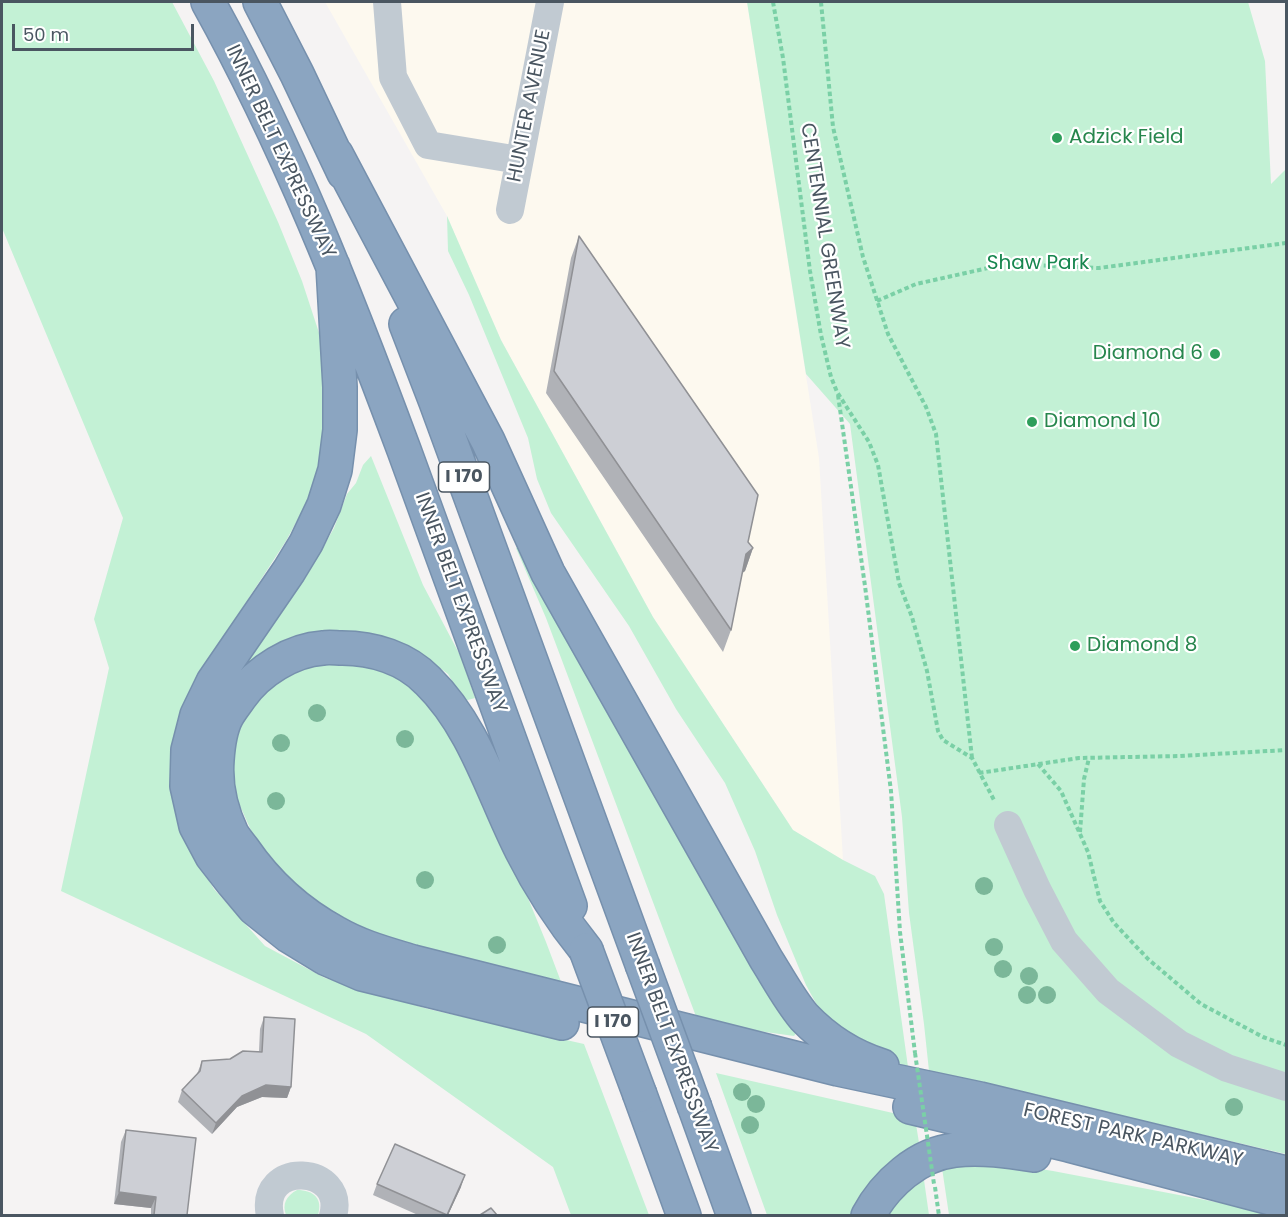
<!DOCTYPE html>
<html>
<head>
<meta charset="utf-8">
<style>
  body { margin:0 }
  #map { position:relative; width:1288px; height:1217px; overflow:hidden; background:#f5f3f3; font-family:Poppins,sans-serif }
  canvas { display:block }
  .frame { position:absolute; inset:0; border:3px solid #4a5661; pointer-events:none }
  .scale { position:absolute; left:12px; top:24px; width:182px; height:27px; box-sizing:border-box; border:3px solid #4a5661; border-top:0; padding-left:8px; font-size:18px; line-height:21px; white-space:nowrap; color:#4a5661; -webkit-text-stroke:4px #fff; paint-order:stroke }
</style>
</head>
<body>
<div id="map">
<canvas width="1288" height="1217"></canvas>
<div class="frame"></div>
<div class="scale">50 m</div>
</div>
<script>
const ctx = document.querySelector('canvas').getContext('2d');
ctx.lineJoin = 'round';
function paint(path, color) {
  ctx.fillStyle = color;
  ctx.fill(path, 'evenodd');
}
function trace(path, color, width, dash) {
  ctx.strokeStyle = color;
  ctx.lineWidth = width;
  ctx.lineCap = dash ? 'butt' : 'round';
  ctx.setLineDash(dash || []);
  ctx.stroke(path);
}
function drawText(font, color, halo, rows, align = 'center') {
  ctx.font = font + ' Poppins,sans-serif';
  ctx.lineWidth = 4.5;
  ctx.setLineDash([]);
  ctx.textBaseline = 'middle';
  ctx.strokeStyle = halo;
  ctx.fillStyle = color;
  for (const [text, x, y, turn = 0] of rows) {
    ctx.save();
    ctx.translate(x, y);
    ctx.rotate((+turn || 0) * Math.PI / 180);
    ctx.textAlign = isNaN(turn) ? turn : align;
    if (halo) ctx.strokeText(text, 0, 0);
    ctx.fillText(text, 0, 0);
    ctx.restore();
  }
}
const commercial = new Path2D(`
  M325,2H747L819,458L843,860L793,830L653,617L501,340L447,216Z`);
const green = new Path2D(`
  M2,2H172L214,81L278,222L302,281L323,345L326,442L315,487L286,541L211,656L172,750V794L184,839L214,889L265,946L325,978L428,1009L584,1044L649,1215H571L553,1167L366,1034L61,891L109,668L94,619L123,518L2,228Z
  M747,2H1248L1265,61L1271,184L1286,169V1154L929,1071L924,1024L909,913L902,817L850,424L806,374Z
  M447,216L501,340L653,617L793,830L843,860L875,876L884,894L908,1067L882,1057L835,1027L818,1007L806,985L777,915L755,851L725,783L676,709L629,626L551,513L537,479L528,438L469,295L448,251Z
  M371,456L423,585L461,657L475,698L464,701L448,674L418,652L386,639L245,673L238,672L306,577L334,528L347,494L356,483L363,465Z
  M524,546L800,1028L794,1036L723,1026L697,1019L546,618L516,548Z
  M323,663L382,666L436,701L476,772L546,942L563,987L401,944L334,915L290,882L254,837L236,797L232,758L240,726L252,704L272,684L296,672Z
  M716,1073L915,1118L920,1149L856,1215H767Z
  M991,1161L1053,1171L1284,1215H949L942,1168Z
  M924,1180L929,1215L886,1216C897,1201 908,1190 924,1180Z
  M297,1190C314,1190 323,1199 318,1215H286C282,1204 286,1196 297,1190Z`);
const path = new Path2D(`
  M773,2L783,58L810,271L821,335L831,377L837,392L869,442L878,465L899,583L912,617L927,671L938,731L943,740L972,758L995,802
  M821,2L833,127L863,257L888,334L926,407L936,434L972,758
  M877,301L916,284L1006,264L1099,268L1286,243
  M838,395L865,586L891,791L900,932L915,1053
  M1038,764L1061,791L1088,852L1100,901L1114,923L1148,959L1201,1004L1263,1037L1286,1045
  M979,773L1079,758L1180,756L1286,750
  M1080,832L1084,779L1089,758
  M935,1187L939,1216`);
const minor = new Path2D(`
  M387,2L393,77L428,145L519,160
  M510,210L550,2
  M1008,825L1037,889L1064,941L1108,991L1179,1044L1227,1068L1286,1087
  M270,1216C258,1159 347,1165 333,1216`);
const highway = new Path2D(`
  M208,2C287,144 347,297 404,450C460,602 514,754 570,906
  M260,2L297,74L344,173
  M336,154L488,441L548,573L766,959C778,978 789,999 804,1017C825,1039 853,1057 882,1066
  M333,266L340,387V430L335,470L324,505L306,543L289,571L213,682L197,715L188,750L187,786L196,826L212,856L233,883L254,908L289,936L325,958L362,974L562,1023
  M406,324L436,402L642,964
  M586,950C561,919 540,887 522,851C493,794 475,727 428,681C406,658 373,648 342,648C336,648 329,647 323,648C292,650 258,671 240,697C236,703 231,709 227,716C220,729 218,745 217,760C215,785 221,811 232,834C235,839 239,844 243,849C267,884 299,913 336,933C360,947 387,954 413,962L838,1069L980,1099L1286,1173
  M640,1095L684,1216
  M910,1107L1069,1145L1286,1202
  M695,1108L734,1216
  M868,1216C885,1184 918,1154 955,1150C982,1147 1008,1151 1034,1155`);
const pathBridge = new Path2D(`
  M915,1053L934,1184`);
const highwayBridge = new Path2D(`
  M586,950L640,1095
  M642,964L695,1108`);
const trees = [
  [317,713],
  [405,739],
  [281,743],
  [276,801],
  [425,880],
  [984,886],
  [497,945],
  [994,947],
  [1003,969],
  [1029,976],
  [1027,995],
  [1047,995],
  [742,1092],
  [756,1104],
  [1234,1107],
  [750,1125]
];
const wall = new Path2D(`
  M579,236L748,542L753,548L745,571L742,573L731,630L723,652L546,393L571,258Z
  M264,1017L291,1087L287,1098L262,1097L237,1107L212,1134L178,1102L182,1090L197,1074L202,1061L230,1059L259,1051L260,1029Z
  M126,1130L187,1215H151V1208L114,1204L121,1142Z
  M377,1184L461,1187L448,1215H418L373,1195Z`);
const shadedWall = new Path2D(`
  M753,548L745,571L738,576L746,554Z
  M266,1085L291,1087L287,1098L262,1097L237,1107L212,1134L216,1123L242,1096Z
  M465,1175L461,1187L448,1215H447Z
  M119,1192L156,1197L151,1208L114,1204Z`);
const building = new Path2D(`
  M579,236L758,495L748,542L753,548L746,554L731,630L554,371Z
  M264,1017L295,1019L291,1087L266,1085L242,1096L216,1123L182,1090L200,1071L202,1061L230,1059L243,1051L262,1052Z
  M126,1130L196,1138L187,1215H154L156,1197L119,1192Z
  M395,1144L465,1175L447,1215L377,1184Z
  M491,1208L497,1215H480Z`);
const markers = [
  [1057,138,6,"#2e9e5b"],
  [1215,354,6,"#2e9e5b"],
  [1032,422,6,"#2e9e5b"],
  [1075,646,6,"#2e9e5b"]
];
const shields = [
  [464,477,51],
  [613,1022,51]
];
const shieldNames = [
  ["I 170",464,477],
  ["I 170",613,1022]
];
const streetNames = [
  ["HUNTER AVENUE",530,106,-79],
  ["INNER BELT EXPRESSWAY",280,152,65],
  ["CENTENNIAL GREENWAY",824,236,81],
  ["INNER BELT EXPRESSWAY",460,603,70],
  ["INNER BELT EXPRESSWAY",671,1043,70],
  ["FOREST PARK PARKWAY",1133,1136,13]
];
const leisureNames = [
  ["Adzick Field",1069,138],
  ["Diamond 6",1203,354,"right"],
  ["Diamond 10",1044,422],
  ["Diamond 8",1087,646]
];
const parkNames = [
  ["Shaw Park",1038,264]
];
paint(commercial, '#fdf9ef');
paint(green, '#c3f1d5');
trace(highway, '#7690ad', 36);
trace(path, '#7ad0a6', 4, [4.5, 3]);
trace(minor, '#c1cad2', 28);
trace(highway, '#8ba5c1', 33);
trace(highwayBridge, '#7690ad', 36, []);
trace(pathBridge, '#7ad0a6', 4, [4.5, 3]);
trace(highwayBridge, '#8ba5c1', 33);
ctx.fillStyle = '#7bb799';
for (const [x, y] of trees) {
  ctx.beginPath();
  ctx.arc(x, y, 9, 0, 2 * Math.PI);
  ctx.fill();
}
paint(wall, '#b0b2b7');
paint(shadedWall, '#909195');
paint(building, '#cdcfd5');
trace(building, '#909195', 1.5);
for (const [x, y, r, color] of markers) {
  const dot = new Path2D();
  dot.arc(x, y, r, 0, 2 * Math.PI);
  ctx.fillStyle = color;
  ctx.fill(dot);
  trace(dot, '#fff', 2);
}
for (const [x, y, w] of shields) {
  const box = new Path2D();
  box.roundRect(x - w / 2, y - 15, w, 30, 4.5);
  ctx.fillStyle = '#fff';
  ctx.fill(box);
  trace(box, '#4a5661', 1.5);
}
drawText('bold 18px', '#4a5661', null, shieldNames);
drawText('20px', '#4a5661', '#fff', streetNames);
drawText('20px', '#27864d', '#fff', leisureNames, 'left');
drawText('20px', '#17864f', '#fff', parkNames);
</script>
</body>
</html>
